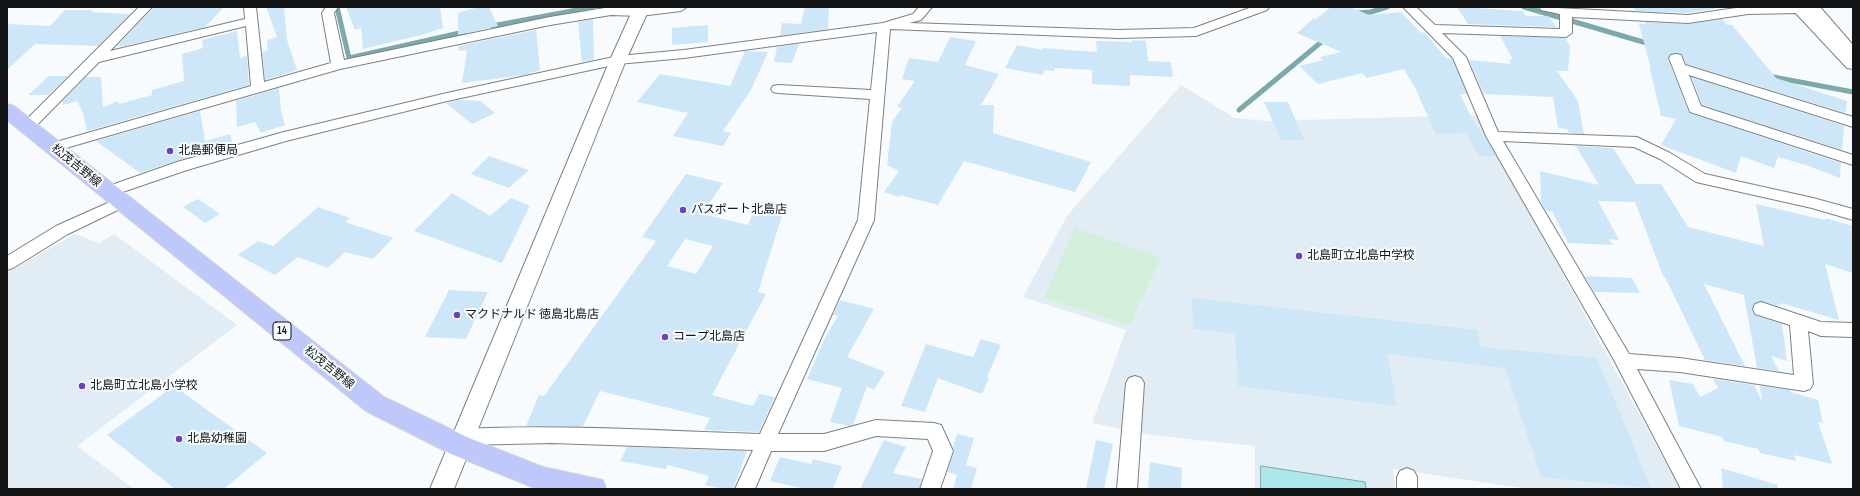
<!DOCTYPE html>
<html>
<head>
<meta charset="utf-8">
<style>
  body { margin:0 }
  #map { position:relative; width:1860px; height:496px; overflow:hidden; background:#f7fbfe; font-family:"Sofia Sans Condensed",sans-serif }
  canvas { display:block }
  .frame { position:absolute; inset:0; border:8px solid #131516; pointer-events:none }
</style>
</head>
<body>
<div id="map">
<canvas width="1860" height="496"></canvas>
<div class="frame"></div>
</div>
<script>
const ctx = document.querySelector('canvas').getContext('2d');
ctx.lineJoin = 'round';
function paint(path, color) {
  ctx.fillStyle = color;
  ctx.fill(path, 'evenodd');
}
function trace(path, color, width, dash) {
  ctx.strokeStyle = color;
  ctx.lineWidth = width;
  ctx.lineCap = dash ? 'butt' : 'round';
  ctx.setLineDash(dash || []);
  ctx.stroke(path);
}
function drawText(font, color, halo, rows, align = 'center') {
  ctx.font = font + ' "Sofia Sans Condensed","Noto Sans JP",sans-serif';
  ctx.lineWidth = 4;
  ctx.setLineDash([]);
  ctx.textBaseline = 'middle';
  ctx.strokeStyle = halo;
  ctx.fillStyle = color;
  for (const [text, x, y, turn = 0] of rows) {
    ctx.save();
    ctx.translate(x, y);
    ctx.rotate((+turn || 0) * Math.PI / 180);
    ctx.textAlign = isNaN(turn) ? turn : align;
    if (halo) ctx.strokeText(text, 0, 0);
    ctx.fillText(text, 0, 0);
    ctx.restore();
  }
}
const built = new Path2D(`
  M1181,85L1235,118L1267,121L1476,115L1680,489H1529L1393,469L1395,489H1255V446L1151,435L1092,423L1126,330L1023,297L1067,216Z
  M75,234L99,243L114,234L237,325L77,446L134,489H7V273Z`);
const green = new Path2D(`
  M1075,228L1161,258L1129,325L1044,298Z`);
const water = new Path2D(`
  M1261,466L1365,482L1366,489H1261Z`);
const stream = new Path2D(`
  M337,7L349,58L464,32
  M1524,7L1650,44
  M1356,13L1371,12L1387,7
  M492,26L593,7
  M1768,76L1853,92
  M1239,110L1325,39`);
const building = new Path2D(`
  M154,7H224L205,27L124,46H117Z
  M266,7H284L287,40L297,70L265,80L262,52L268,50L267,40L277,37Z
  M346,7H440L443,28L421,35L363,49L361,28L355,30Z
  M479,7H489L498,26L458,35V13Z
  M805,7H829L828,29L780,36L782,23L801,24Z
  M1331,7H1350L1369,15L1401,12L1421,33L1424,32L1446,58L1452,59L1467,94H1460L1471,117L1496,156H1479L1466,133L1436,134L1415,88L1404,69L1367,78L1362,73L1318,84L1299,66L1323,60L1320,57L1341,52L1297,33L1314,18L1316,19Z
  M1457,7L1523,11L1526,16H1548L1557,27L1468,24Z
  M1633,7H1714L1715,9L1688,13L1636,11Z
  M65,10H93L91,12L130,14L98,46L35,44L7,70V24L50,26Z
  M593,19L594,60L582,62L578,22Z
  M1722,19L1727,25H1732L1776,78L1847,101L1846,113L1686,64L1681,54H1671L1668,59L1689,113L1841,163L1840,178L1806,165L1778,157L1774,168L1741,156L1736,173L1661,145L1676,119L1661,116L1650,69H1651L1639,24H1646L1644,22L1688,24Z
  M708,25V42L672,45V28Z
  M536,30L540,70L525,75L462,83L467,50L459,51L458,46Z
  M237,31L240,58L247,56L249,85L87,131L83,113L77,101L63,105V101L86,77H101L103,107L118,101L119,104L152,95V90L184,81L182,54L203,48L202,40Z
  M1500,36L1565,38L1570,46L1568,71H1557L1578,101L1584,134L1569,133L1567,129L1558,128L1553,97L1484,94L1469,60L1511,64L1509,59L1513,60Z
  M950,37L976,41L965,65L999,74L981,105H994L993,133L1091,162L1075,192L964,161L938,205L900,195L899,197L884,192L899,171L887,165L892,122L902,108L897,107L915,81L902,79L909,58L938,62Z
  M1132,40L1146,41L1148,61L1171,62L1173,77L1130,75V86L1092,84V70L1055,68L1054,71L1044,70L1043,75L1005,68L1017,45L1043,50V48L1097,52L1096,41L1132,42Z
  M799,44L792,63L774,62L777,47Z
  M745,51L768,52L751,90L723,131L731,133L723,146L673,136L688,113L637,102L660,74L730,86Z
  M49,76H68L48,95H28Z
  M1692,77L1844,126L1842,150L1702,105Z
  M279,88L281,111L285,125L261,133L255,122L237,127L236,101Z
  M457,100L481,101L495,113L472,124L446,103Z
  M1264,102H1288L1304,140H1281Z
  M200,111L205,141L230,134L233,145L176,161L140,173L96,141Z
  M1576,146L1613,148L1636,184H1661L1688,227L1764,246L1756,204L1825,220V218L1853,226V273L1825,264L1839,320L1781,303V305L1777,304L1778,306L1761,301L1755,303L1752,310L1755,315L1782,324L1787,361L1771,356L1779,371L1757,368L1744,295L1704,284L1745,366L1705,360L1665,277L1663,276L1635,202L1598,201L1619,240L1609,239L1613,245L1568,243L1552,211H1546L1541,202L1540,171L1599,185Z
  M489,156L529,170L509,188L471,174Z
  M686,174L723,183L702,214L748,225L758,202L785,206L758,292L766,294L712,395L753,406L759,394L775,397L759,432L704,430L710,418L600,391L583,426H526L539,395L544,396L656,241L642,237ZM685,239L713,246L696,274L667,266Z
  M452,193L490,216L511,198L530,206L502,263L414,231Z
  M198,199L220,214L205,223L183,207Z
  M318,207L350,218L345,222L393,238L373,259L345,252L328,268L298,257L275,275L238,255L258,241L273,246Z
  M1585,276L1632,278L1640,293L1594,292Z
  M449,290L488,292L466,339L425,337Z
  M1192,298L1477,330L1481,347L1597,358L1651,488L1541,477L1505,368L1387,354L1397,406L1238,386L1235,334L1193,329Z
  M840,300L874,309L847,357L885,372L874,390L867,386L853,425L849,426L830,422L842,388L807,379L825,338L838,316L833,315Z
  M981,339L1001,345L987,377L989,378L982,394L938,378L925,412L901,406L926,344L973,357Z
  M1713,379L1754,385L1762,401L1760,386L1790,390L1791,392L1818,400L1823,423L1818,422L1832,464L1794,455L1796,461L1760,453L1758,449L1724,441L1722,437L1679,426L1669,380L1693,384L1700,397L1718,388Z
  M174,386L267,453L224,489H175L107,435Z
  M957,434L974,438L966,465L977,468L971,489H953L957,475L947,472L954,451L953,446Z
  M884,440L906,447L893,473L922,479L919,489H860Z
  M1096,440L1113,444L1104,489H1086Z
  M627,447L747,451L733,489H725L705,485L709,476L668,465L666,469L620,461Z
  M780,457L811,464L813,459L842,466L833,489H806L770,481Z
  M1150,462L1182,468L1181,489H1148Z
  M1721,468L1778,485L1777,489H1723Z`);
const minor = new Path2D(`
  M139,7H152L110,51L245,19L244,7H256L264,82L331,63L322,13L326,7H338L334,13L344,60L550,17L611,7H687L681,11L640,16L611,15L550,25L340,69L59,150L54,152L49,150L47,147L49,144L251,86L246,26L99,62L33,129H23L21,126L23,123Z
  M919,7H932L921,20L909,23L1119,30L1194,28L1252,7H1269L1267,10L1196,36L1119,38L890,29L874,220L778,434H824L876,420L934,423L941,425L953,451L940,489H920L933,451L928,439L876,436L824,451H771L755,489H735L753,450L552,443L463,445L456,443L454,437L456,431L463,429C562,424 661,431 760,434L858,220L870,99L778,93L773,92L771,89L773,86L778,85L871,90L877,32L684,58L618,64L447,101L286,141L187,170L108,197L103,196L100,192L103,188L177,162L284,132L447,93L618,56L684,50L883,23L913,14Z
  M1403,7H1416L1435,25L1560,29V14L1541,10L1539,7L1688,15L1743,7H1820L1853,45V57L1848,56L1813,15L1800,13L1748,14L1688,23L1572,17V33L1566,37L1442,33L1466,57L1498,132L1637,137L1670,153L1705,174L1813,198L1853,209V220L1812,208L1696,182L1660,159L1634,147L1503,141L1629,354L1680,358L1794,375L1790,325L1755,314L1753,309L1755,304L1761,302L1821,322L1853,323V337L1821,336L1808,331L1813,384L1810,389L1804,391L1680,372L1637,369L1701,489H1681L1614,360L1486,136L1453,58Z
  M1676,54L1681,55L1685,65L1853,117V127L1689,75L1701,106L1853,155V165L1690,112L1669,58L1671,55Z
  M121,197L126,198L129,202L126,206L68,234L13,268L7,270V256L56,226Z
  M1135,376L1141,378L1144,383L1137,489H1117L1126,383L1129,378Z
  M1407,468L1414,471L1417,477V489H1397V477L1400,471Z`);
const tertiary = new Path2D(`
  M634,7H650L626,60L454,489H430L610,60Z
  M1790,7H1807L1853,54V69L1847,68Z`);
const primary = new Path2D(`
  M7,104L14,106L384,397L469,438L543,467L603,480L606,489H537L451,454L366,411L7,120Z`);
const markers = [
  [170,151,4,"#6b42bb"],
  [683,210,4,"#6b42bb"],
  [1299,256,4,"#6b42bb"],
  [457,315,4,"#6b42bb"],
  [665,337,4,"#6b42bb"],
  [82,386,4,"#6b42bb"],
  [179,439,4,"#6b42bb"]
];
const shields = [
  [282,331,18]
];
const shieldNames = [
  ["14",282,331]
];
const poiNames = [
  ["北島郵便局",178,151],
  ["パスポート北島店",691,210],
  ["北島町立北島中学校",1307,256],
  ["マクドナルド 徳島北島店",465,315],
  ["コープ北島店",673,337],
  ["北島町立北島小学校",90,386],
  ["北島幼稚園",187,439]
];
const streetNames = [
  ["松茂吉野線",76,166,39],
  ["松茂吉野線",329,368,39]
];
paint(built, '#e2ecf4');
paint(green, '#d2efdb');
paint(water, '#ace8ea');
trace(water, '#7ea9aa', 1);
trace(stream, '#7ea9aa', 5);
paint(building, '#cde6f8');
trace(minor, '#7b8185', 2);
trace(tertiary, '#7b8185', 2);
trace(primary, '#d5d5d5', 2);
paint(minor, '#fff');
paint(tertiary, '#fff');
paint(primary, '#bec8fb');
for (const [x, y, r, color] of markers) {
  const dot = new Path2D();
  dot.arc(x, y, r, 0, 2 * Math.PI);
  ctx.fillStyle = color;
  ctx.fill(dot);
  trace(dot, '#f7fbfe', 1.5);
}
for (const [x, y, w] of shields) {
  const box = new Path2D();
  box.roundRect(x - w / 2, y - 9, w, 18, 3);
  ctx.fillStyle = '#f7fbfe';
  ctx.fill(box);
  trace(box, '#131516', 1);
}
drawText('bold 11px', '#131516', null, shieldNames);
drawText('12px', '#131516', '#f7fbfe', poiNames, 'left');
drawText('12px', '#131516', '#f7fbfe', streetNames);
</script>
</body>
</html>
